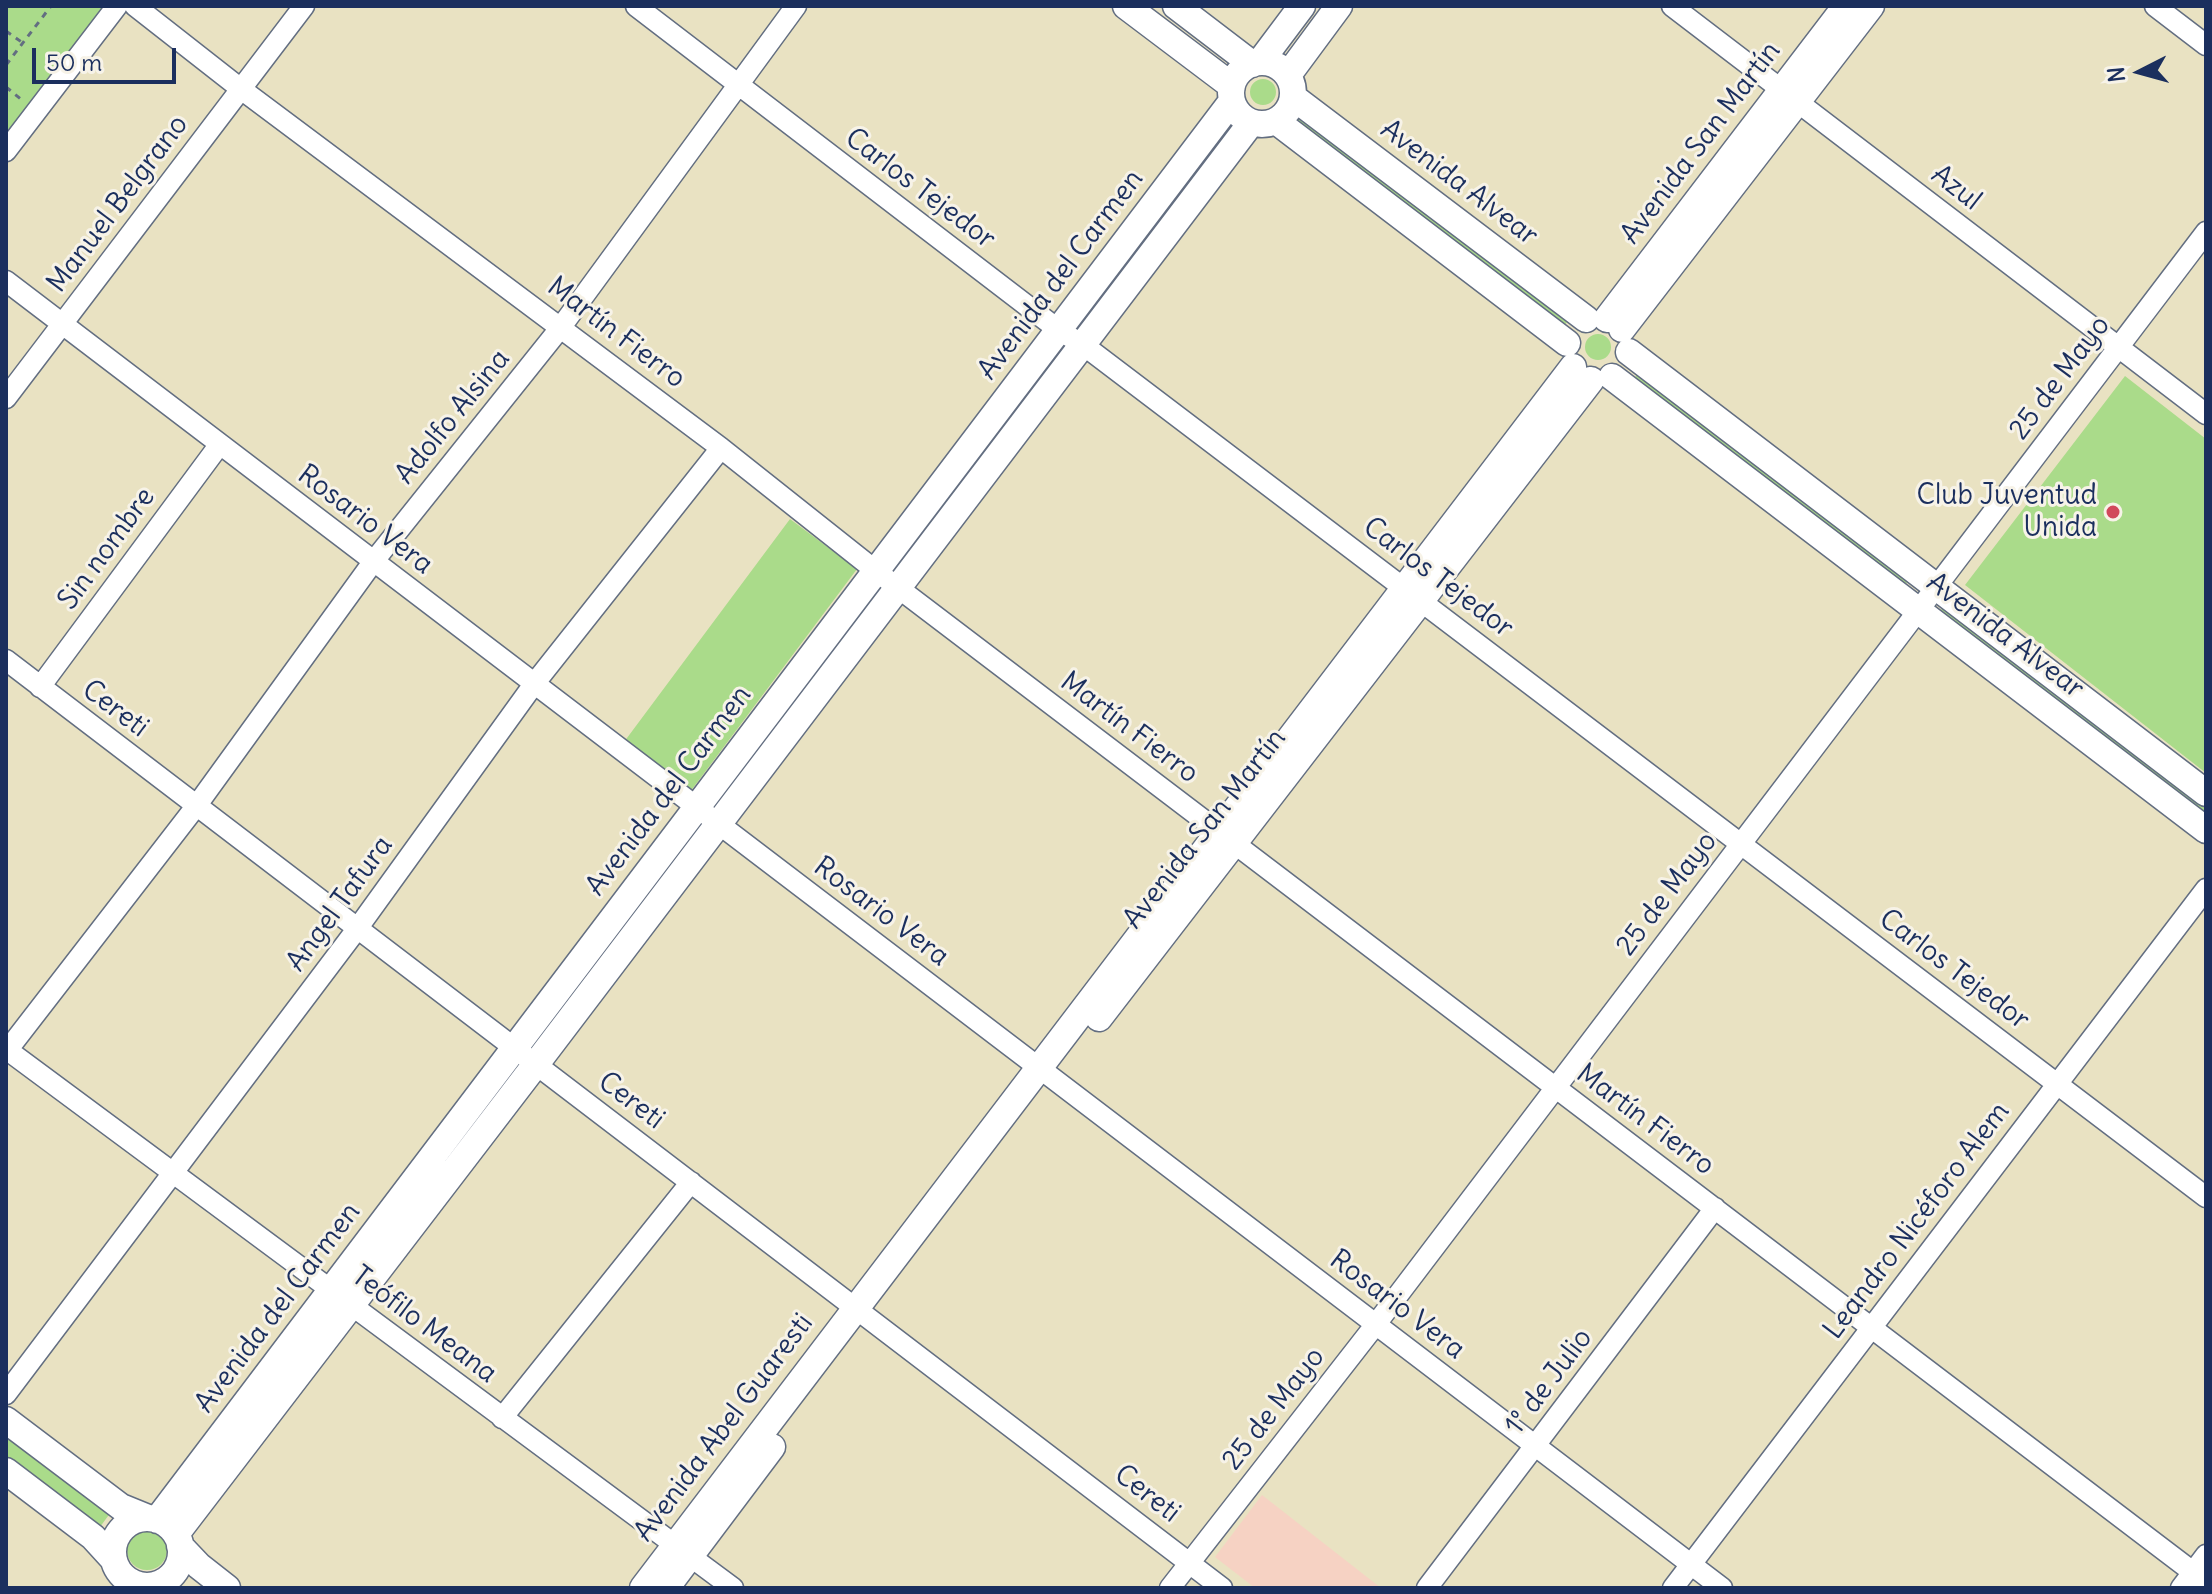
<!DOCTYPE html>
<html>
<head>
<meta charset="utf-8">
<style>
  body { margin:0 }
  #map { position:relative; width:2212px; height:1594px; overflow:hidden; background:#e9e2c2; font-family:Delius,sans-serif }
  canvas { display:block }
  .frame { position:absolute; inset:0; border:8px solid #1b2f5e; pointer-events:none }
  .north { position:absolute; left:2100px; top:32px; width:80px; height:80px; -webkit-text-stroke:6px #f7f3e8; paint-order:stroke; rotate:264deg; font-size:22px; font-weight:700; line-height:32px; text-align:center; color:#1b2f5e }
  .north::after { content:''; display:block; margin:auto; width:28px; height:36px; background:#1b2f5e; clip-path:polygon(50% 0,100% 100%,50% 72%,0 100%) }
  .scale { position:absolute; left:32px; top:48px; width:144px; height:36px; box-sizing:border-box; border:4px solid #1b2f5e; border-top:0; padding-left:10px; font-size:24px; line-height:28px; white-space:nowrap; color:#1b2f5e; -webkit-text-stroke:6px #f7f3e8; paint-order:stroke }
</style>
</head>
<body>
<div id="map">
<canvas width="2212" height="1594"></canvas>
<div class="frame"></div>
<div class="north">N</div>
<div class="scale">50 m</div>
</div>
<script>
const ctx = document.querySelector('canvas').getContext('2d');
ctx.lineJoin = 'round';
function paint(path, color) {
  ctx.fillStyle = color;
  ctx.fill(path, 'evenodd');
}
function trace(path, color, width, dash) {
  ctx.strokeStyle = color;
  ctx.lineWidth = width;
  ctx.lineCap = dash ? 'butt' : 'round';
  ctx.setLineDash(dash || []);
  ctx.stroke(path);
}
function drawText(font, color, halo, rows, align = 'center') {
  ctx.font = font + ' Delius,sans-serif';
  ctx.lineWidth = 6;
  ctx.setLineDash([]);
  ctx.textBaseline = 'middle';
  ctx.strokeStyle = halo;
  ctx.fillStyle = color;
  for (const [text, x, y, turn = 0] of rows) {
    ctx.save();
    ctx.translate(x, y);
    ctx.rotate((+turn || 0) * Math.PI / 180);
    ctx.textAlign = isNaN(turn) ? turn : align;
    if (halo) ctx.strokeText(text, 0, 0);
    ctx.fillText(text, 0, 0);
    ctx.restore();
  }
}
const built = new Path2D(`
  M1262,1495L1381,1588H1255L1215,1557Z`);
const green = new Path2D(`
  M6,6H108L6,140Z
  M1250 92a13 13 0 1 1 26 0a13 13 0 1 1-26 0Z
  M1297,115L1567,322L1564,326L1293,119Z
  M1226,124L1234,130L1084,327L1075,320Z
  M1585 347a13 13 0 1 1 26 0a13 13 0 1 1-26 0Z
  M1047,359L1055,366L904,563L896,556Z
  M1637,374L1908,581L1904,586L1634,379Z
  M2125,376L2206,439V773L1965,585Z
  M790,519L857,569L690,792L624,742Z
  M1943,607L2206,809V816L1940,612Z
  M6,1433L111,1512L100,1527L6,1457Z
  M127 1550a20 20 0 1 1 40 0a20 20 0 1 1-40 0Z`);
const path = new Path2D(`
  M6,31L23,43
  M6,65L51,6
  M6,87L22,100`);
const minor = new Path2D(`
  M135,6L241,89L721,448L876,571L2206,1582
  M636,6L1060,331L1082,344L2206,1197
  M1672,6L2206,414
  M2155,6L2206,45
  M6,151L117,6
  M6,281L1722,1588
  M6,398L304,6
  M6,660L1222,1588
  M40,687L220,444
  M6,1049L733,1588
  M6,1052L197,805L373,562L561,327L796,6
  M6,1394L357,929L534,684L721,448
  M502,1418L691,1182
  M1170,1588L1376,1324L2206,232
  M1427,1588L1715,1208
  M1673,1588L2206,889
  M2181,1588L2206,1555`);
const major = new Path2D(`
  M1126,6L1232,86
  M1176,6L1252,64
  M1231 93a31 31 0 1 1 62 0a31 31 0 1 1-62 0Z
  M1260,62L1302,6
  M1288,75L1339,6
  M1293,97L1586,319
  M1276,121L1567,343
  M1607,319L1846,6
  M1622,329L1871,6
  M1629,352L2206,793
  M1612,377L2206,830
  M1099,1018L1591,380
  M6,1420L121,1507L148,1518
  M6,1471L93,1537L114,1560
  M113 1552a34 34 0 1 1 68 0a34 34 0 1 1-68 0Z
  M157,1520L1232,101
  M176,1534L536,1064L1251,123
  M180,1546L199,1566L227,1588
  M643,1588L1573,367
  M666,1588L772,1447`);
const markers = [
  [2113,512,8,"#d1495b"]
];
const streetNames = [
  ["Avenida San Martín",1701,143,-53],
  ["Avenida Alvear",1459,183,37],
  ["Azul",1956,188,38],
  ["Carlos Tejedor",920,189,37],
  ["Manuel Belgrano",118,204,-53],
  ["Avenida del Carmen",1061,275,-53],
  ["Martín Fierro",616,333,37],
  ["25 de Mayo",2060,378,-53],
  ["Adolfo Alsina",453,417,-51],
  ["Rosario Vera",365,520,37],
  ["Sin nombre",107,549,-54],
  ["Carlos Tejedor",1438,578,37],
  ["Avenida Alvear",2005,636,37],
  ["Cereti",115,709,37],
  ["Martín Fierro",1129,728,37],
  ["Avenida del Carmen",669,791,-53],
  ["Avenida San Martín",1205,829,-52],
  ["25 de Mayo",1667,894,-53],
  ["Angel Tafura",340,904,-54],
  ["Rosario Vera",881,912,37],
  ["Carlos Tejedor",1954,970,37],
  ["Cereti",631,1101,37],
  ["Martín Fierro",1645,1120,37],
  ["Leandro Nicéforo Alem",1917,1221,-53],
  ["Rosario Vera",1397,1305,37],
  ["Avenida del Carmen",278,1308,-53],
  ["Teófilo Meana",424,1325,37],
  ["1° de Julio",1549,1382,-53],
  ["25 de Mayo",1274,1409,-52],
  ["Avenida Abel Guaresti",724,1428,-53],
  ["Cereti",1147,1494,38]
];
const poiNames = [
  ["Club Juventud",2097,496],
  ["Unida",2097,528]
];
paint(built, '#f6d2c3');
paint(green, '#aadb8a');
trace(minor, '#636e81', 23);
trace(major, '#636e81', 29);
trace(path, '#636e81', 3, [6, 6]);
trace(minor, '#fff', 20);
trace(major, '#fff', 26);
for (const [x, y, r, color] of markers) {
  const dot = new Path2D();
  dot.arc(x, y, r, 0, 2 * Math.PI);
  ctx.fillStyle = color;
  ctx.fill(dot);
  trace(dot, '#f7f3e8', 3);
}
drawText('28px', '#1b2f5e', '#f7f3e8', streetNames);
drawText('28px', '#1b2f5e', '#f7f3e8', poiNames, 'right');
</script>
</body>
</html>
